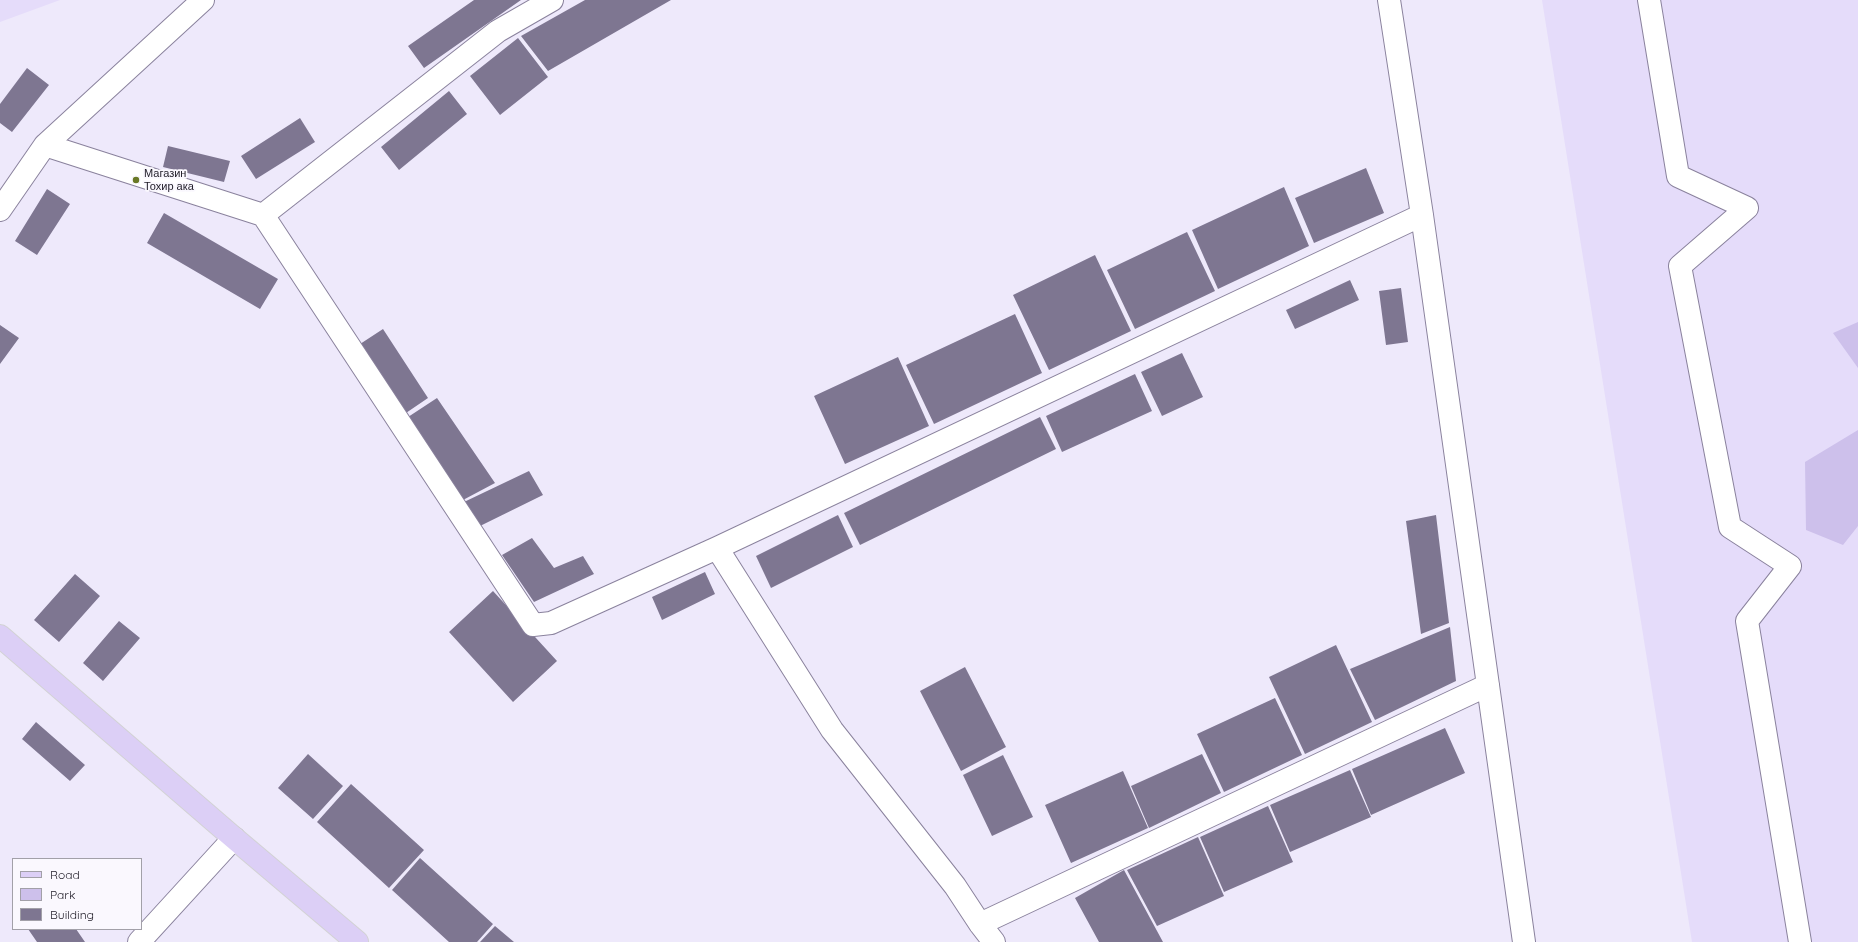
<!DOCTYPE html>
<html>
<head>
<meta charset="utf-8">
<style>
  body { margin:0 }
  #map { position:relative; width:1858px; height:942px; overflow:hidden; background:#eee9fb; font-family:Quicksand,sans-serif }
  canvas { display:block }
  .legend { position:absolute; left:12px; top:858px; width:130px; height:72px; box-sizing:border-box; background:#faf8fe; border:1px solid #a2a0a8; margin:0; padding:5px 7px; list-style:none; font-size:12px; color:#1f1c27 }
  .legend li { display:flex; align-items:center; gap:8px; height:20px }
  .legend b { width:20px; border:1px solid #a2a0a8 }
</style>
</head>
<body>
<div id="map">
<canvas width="1858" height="942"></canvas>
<ul class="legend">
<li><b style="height:5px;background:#dccff6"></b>Road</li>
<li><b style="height:11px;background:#cdc0eb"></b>Park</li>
<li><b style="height:11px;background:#7e7691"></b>Building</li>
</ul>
</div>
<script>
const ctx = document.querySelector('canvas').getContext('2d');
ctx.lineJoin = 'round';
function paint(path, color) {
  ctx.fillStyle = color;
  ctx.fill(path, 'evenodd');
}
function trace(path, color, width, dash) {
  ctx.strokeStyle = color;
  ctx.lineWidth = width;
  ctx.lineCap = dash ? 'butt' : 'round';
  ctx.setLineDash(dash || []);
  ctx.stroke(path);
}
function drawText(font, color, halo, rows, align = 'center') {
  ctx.font = font + ' Quicksand,sans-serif';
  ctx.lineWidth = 3.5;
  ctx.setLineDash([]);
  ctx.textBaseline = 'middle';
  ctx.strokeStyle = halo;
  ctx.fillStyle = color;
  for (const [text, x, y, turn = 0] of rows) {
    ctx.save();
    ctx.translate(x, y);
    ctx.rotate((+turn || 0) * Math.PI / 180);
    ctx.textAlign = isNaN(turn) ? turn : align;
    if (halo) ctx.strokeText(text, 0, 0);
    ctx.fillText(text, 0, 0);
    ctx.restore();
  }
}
const built = new Path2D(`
  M0,0H60L0,22Z
  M1542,0H1858V942H1692Z`);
const green = new Path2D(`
  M1858,322V368L1833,333Z
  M1858,430V526L1843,545L1806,530L1805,462Z`);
const building = new Path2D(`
  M474,0H521L424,68L408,46Z
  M585,0H671L548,71L521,36Z
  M518,38L548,77L500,115L470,76Z
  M27,68L49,85L12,132L0,123V104Z
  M449,91L467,114L399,170L381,147Z
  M300,118L315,142L256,179L241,156Z
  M168,146L230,161L224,182L163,167Z
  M1366,168L1384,213L1314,243L1295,198Z
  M1284,187L1309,246L1218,289L1192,230Z
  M47,189L70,204L37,255L15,241Z
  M164,213L278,279L260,309L147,243Z
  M1187,232L1215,291L1135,329L1107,270Z
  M1095,255L1131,331L1049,370L1013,295Z
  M1350,280L1359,300L1295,329L1286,310Z
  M1401,288L1408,342L1386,345L1379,291Z
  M1015,314L1042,373L934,424L906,365Z
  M0,325L19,338L0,364Z
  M383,329L428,398L403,415L357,346Z
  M1182,353L1203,397L1162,416L1141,372Z
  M898,357L929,426L845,464L814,396Z
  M1135,374L1152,411L1062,452L1046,416Z
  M437,398L495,483L463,500L405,419Z
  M1040,417L1056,449L860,545L844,513Z
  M529,471L543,495L480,526L464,502Z
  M838,515L853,547L771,588L756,556Z
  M1436,515L1449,623L1421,634L1406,521Z
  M532,538L554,568L583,556L594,574L534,602L502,555Z
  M705,572L715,594L662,620L652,597Z
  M75,574L100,596L59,642L34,620Z
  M493,591L557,661L513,702L449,632Z
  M119,621L140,638L103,681L83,663Z
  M1450,627L1456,681L1375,720L1350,669Z
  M1336,645L1372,722L1305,754L1269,677Z
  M965,667L1006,747L961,771L920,691Z
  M1275,698L1302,755L1224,792L1197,734Z
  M36,722L85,765L70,781L22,739Z
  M1445,728L1465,773L1371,815L1352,769Z
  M308,754L343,786L313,819L278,788Z
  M1202,754L1221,793L1149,828L1131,786Z
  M1003,755L1033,817L992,836L963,775Z
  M1350,770L1371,817L1290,852L1270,805Z
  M1123,771L1148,828L1071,863L1045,805Z
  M351,784L424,850L389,888L317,822Z
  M1268,806L1293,862L1224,892L1200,837Z
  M1198,837L1224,896L1157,926L1127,870Z
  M420,858L493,924L477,942H449L392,890Z
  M1124,870L1163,942H1099L1075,898Z
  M495,926L514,942H480Z
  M28,929H76L85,942H37Z`);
const minor = new Path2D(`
  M1389,0L1422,215L1524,942
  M1649,0L1678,176L1747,208L1680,266L1730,527L1790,566L1747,621L1800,942
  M45,145L263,215L498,31L552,0
  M0,210L45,145L203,0
  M263,215L533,625L551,623L717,548L1422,215
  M717,548L832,730L955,886L980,924L994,942
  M980,924L1488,685
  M139,942L234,838`);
const major = new Path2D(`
  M0,636L234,838L357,942`);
const markers = [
  [136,180,4,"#697825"]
];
const poiNames = [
  ["Магазин",144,174],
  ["Тохир ака",144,187]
];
paint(built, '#e5dcfa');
paint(green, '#cdc0eb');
paint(building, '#7e7691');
trace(minor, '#8a829d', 24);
trace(major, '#d2d2d4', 24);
trace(minor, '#fff', 22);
trace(major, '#dccff6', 22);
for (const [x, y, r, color] of markers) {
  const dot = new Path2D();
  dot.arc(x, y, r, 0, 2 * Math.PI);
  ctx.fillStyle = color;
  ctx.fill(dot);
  trace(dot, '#faf8fe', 1.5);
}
drawText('11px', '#1f1c27', '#faf8fe', poiNames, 'left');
</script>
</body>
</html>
